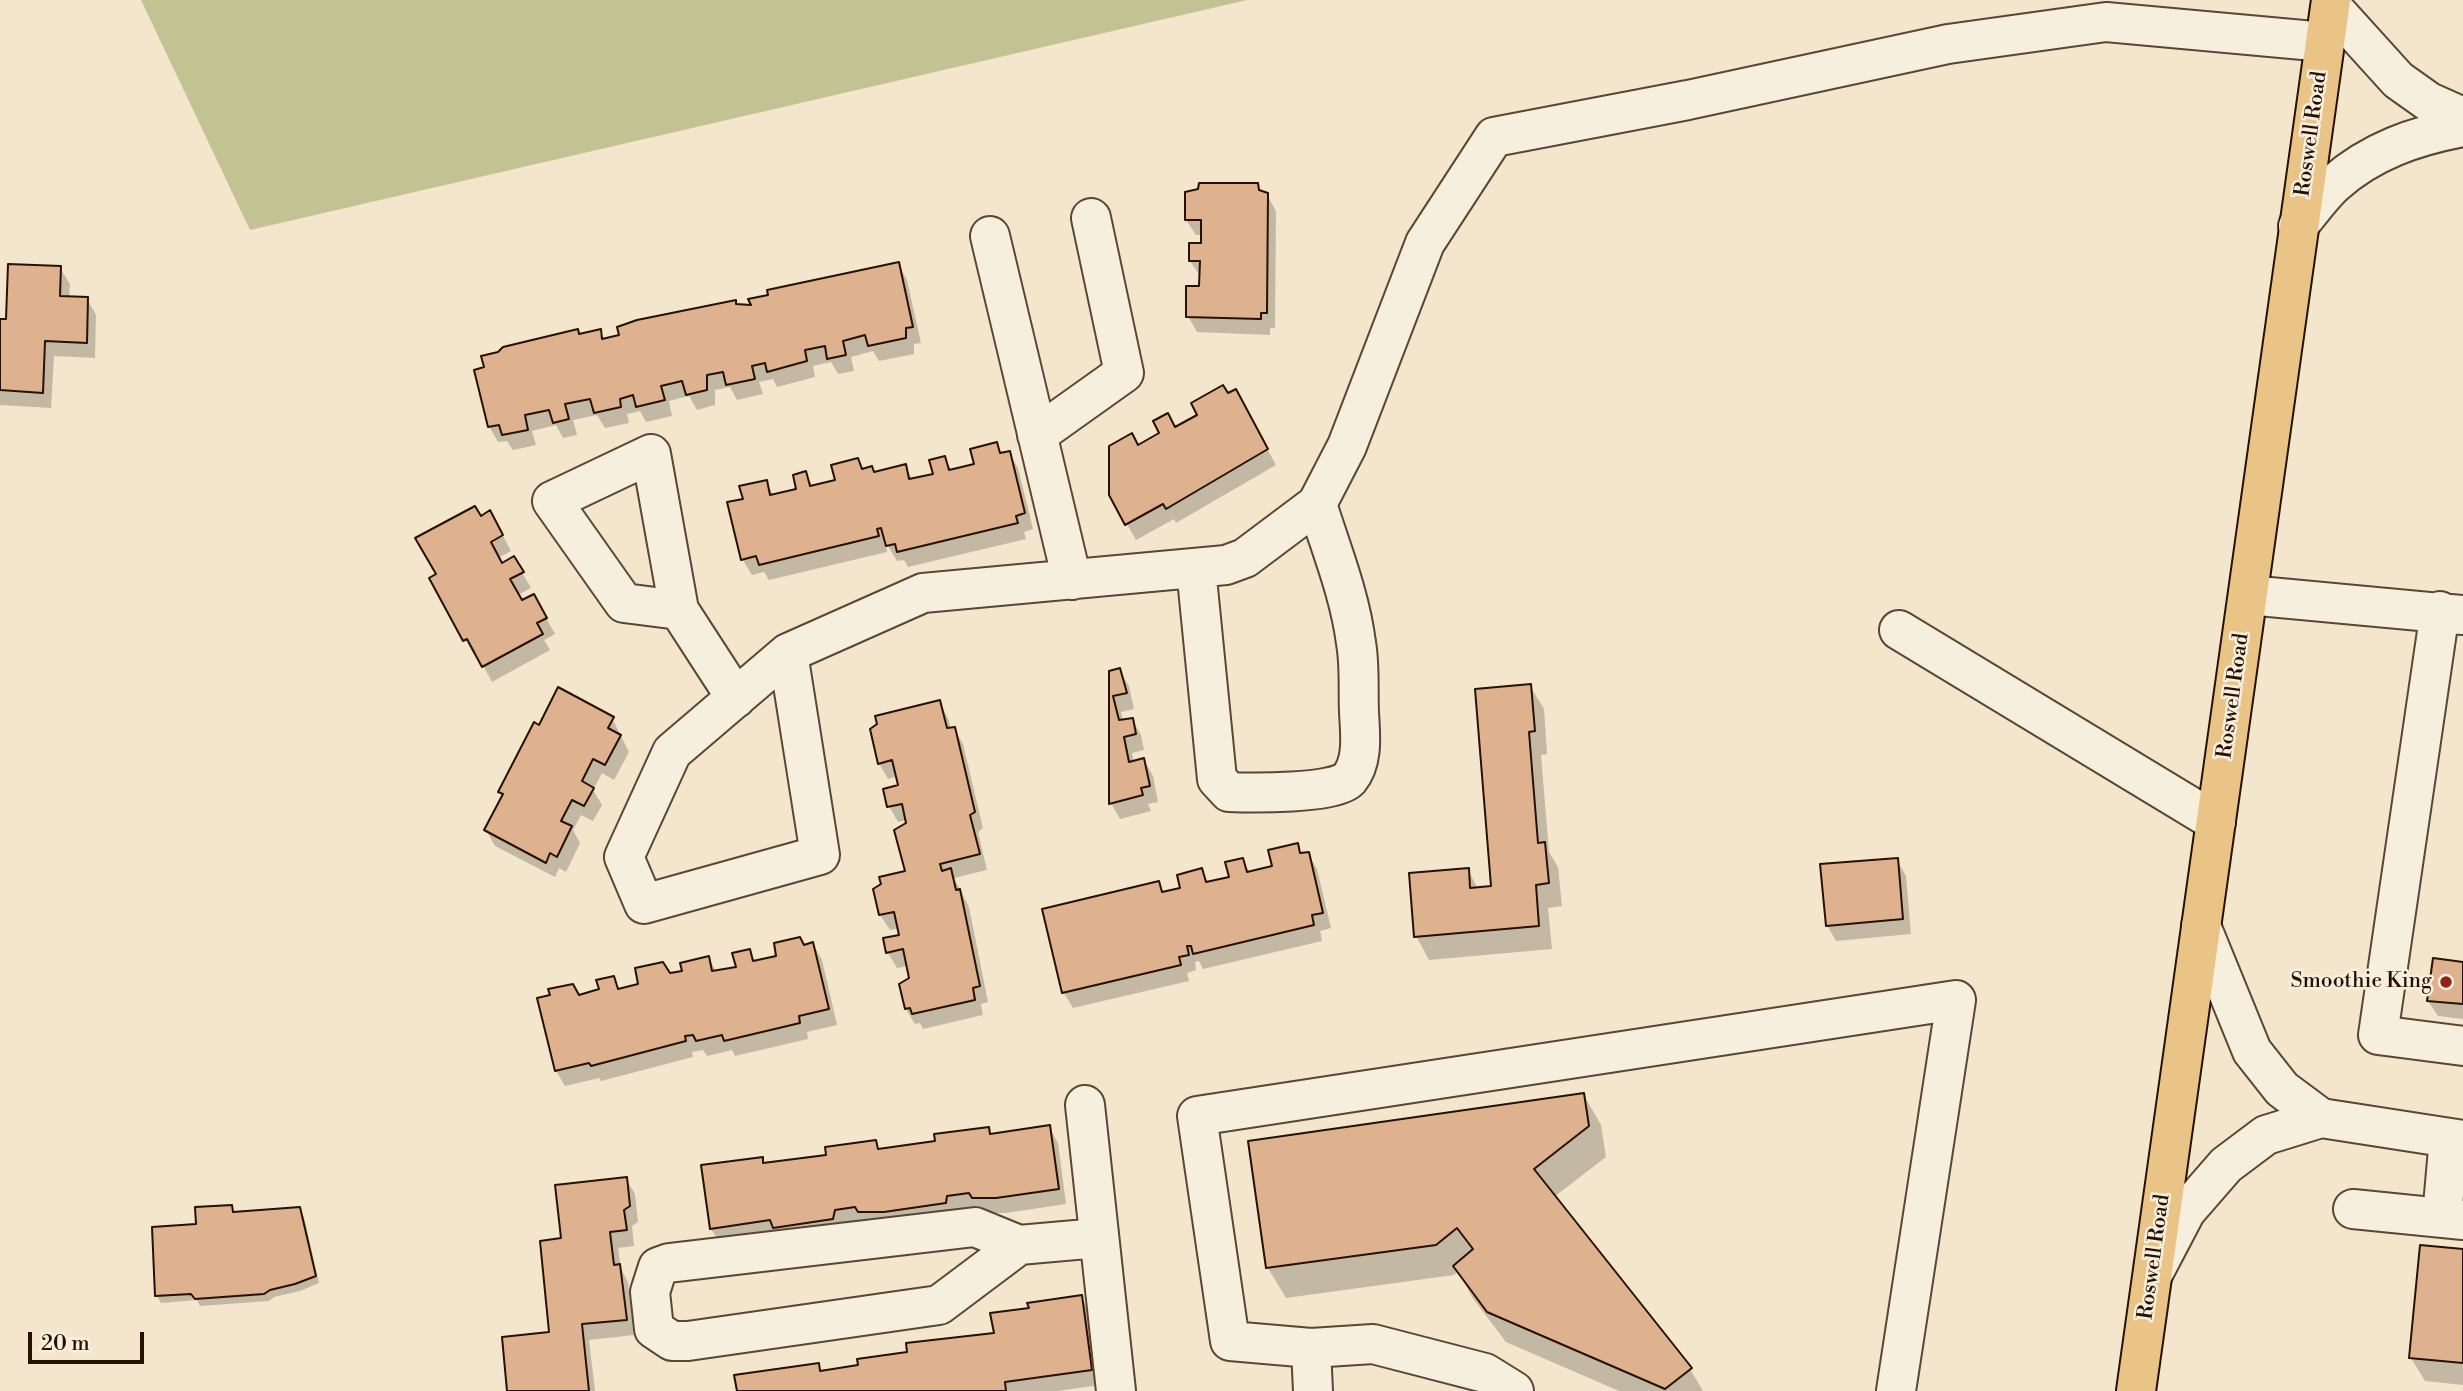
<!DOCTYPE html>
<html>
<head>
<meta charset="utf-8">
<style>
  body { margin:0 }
  #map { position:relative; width:2463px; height:1391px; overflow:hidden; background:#f3e6cd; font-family:"Libre Bodoni",serif }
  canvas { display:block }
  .scale { position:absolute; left:28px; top:1332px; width:116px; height:32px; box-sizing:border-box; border:4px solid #261000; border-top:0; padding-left:9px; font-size:21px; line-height:24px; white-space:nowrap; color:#261000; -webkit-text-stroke:5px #f7efde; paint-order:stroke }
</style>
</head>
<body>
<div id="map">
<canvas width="2463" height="1391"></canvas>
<div class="scale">20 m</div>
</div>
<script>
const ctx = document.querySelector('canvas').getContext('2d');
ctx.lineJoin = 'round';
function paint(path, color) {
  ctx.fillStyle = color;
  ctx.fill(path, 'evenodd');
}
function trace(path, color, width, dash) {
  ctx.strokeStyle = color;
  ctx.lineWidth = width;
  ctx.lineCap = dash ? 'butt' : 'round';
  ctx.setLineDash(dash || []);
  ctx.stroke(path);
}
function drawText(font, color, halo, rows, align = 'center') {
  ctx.font = font + ' "Libre Bodoni",serif';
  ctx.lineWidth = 5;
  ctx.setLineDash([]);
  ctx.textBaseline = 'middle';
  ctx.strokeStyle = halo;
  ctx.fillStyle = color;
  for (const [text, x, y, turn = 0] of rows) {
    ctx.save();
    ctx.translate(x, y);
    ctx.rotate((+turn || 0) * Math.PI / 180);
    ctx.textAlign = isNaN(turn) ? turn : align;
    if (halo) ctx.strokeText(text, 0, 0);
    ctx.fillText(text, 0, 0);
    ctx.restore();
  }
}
const green = new Path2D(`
  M141,0H1247L250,230Z`);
const shadow = new Path2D(`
  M1257,185L1261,193L1267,195L1276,211L1275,328H1270V335L1197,332L1188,316L1201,288V277L1190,261L1203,245V235H1196L1186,220Z
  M898,264L907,280L921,343L914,344V354L879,361L873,351L851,357L854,371L838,374L831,362L813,366L815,377L777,387L773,379L759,382L763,394L737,400L730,387L715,390V405L697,410L689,396L669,401L672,416L646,422L640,411L627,414L629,423L605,428L597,415L573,420L577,435L563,438L556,425L532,431L536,445L513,450L507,441L498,442L489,426L580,336L600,331L605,340L737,306H753Z
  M60,268L70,284L69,298L87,299L96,315L95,358L54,356L51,408L0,405V321H8Z
  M1235,391L1276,465L1176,523L1174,519L1136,540L1110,494L1138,447L1200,415Z
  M996,444L1002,455L1009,453L1018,468L1033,529L1024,532L1026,539L908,567L904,560L897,561L885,541L887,552L769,580L764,572L752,575L743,560L729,504L745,500L766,482L774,496L798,490L806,473L813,487L837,481L858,460L863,470L875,474L905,466L913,480L935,475L945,458L952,471L976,465Z
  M480,518L499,528L511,551L498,558L502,565L514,559L531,588L518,595L522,603L534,597L555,634L544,640L550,650L492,682L477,654L474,655L431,579L438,575Z
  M1119,670L1129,686L1134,709L1121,712L1123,721L1132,719L1141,735L1144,750L1132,753L1134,763L1144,760L1153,776L1158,802L1148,804L1151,811L1120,819L1111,803L1110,672Z
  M1530,686L1544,709L1547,754L1541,755L1549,852L1558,867L1562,906L1548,908L1552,949L1429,960L1416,936L1468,870L1478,889L1493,887Z
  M939,702L948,718L951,729H954L963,744L983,828L978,832L987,870L954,878L969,907L988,1002L981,1004L983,1015L923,1029L920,1023L915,1024L906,1009L901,985L911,979L908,966L897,968L888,953L885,939L901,936L900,928L890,930L880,915L907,872L908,823L907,820L898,822L889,806L900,786L898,776L888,779L879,763Z
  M612,718L629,752L614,780L602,773L593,790L602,805L593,821L581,815L573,830L580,843L566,872L559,868L555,877L495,846L486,830L503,796L500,792L539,727Z
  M1297,845L1303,855L1308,854L1317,869L1331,928L1320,931L1322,941L1203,969L1199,961L1195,962L1196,970L1187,973L1189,981L1073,1008L1064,993L1044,910L1158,883L1164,893L1182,889L1202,870L1209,884L1231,878L1242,860L1250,873L1274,868Z
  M1897,860L1906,876L1911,934L1836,941L1827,925Z
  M813,944L822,960L837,1025L807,1032L808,1039L735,1056L732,1050L707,1056L703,1050L692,1052L693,1057L601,1081L599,1078L565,1086L556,1071L578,996L601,991L613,978L620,990L684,972L708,958L717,972L738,968L749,951L756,962L778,957Z
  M2463,964V1019L2438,1016L2428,1001Z
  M1583,1094L1601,1125L1606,1157L1554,1197L1690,1369L1703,1391H1619L1506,1342L1472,1297L1458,1271L1454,1275L1286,1298L1268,1268L1250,1142Z
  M1049,1127L1058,1143L1066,1204L1006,1213H983L980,1208L721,1244L711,1229L762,1159L765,1165L828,1157L875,1142L880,1150L937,1142L988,1129L992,1135Z
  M626,1179L635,1194L638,1222L632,1226L634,1246L618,1248L621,1269L628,1282L634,1335L589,1340L595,1391H509L551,1333L563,1240Z
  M231,1206L235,1213L299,1209L304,1217L319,1283L300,1291L274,1297L269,1301L200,1306L197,1300L161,1303L157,1296L198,1226Z
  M2463,1250V1385L2425,1381L2411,1358Z
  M1081,1297L1090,1312L1100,1385L1058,1391H738L818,1364L822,1372L860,1367L996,1334L1031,1309Z`);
const building = new Path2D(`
  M1199,183H1258L1259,190L1268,193L1267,313H1261V319L1186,317V286H1199L1200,261H1189V243H1201V220H1185V192L1198,189Z
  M899,262L913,327L906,328V338L868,346L865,335L843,341L846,355L827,359L825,346L805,350L807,361L767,372L765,363L752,366L755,379L726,385L723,372L707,375V390L686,395L682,381L661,386L665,400L636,407L633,395L620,399L621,407L594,413L590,399L565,404L569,419L553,423L549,410L525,415L528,430L502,435L499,425L488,427L474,370L484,367L481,356L498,352L503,347L578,329L579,334L601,329L602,339L619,335L617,327L637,320L736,300V304L751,305L748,299L768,295L767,290Z
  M8,264L61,266L60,296L88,297L87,343L45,341L43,393L0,390V319H6Z
  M1223,385L1228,393L1236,389L1268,449L1166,509L1163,504L1125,525L1109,495V446L1132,433L1138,445L1159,433L1153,421L1168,413L1175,427L1197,415L1191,403Z
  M997,442L1000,453L1010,451L1025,513L1016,516L1018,523L897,552L895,544L886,546L881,528L877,529L879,536L759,565L756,556L741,560L727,502L743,499L739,486L767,480L770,495L796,489L793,475L806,471L810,486L835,480L831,465L858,458L862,469L872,466L874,472L906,464L909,479L933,474L929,460L945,456L949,470L974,464L970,449Z
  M475,506L481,516L490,510L503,535L491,542L502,563L514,556L524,572L510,579L522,600L534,594L547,618L537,623L543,634L482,667L467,639L463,641L429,578L436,574L415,538Z
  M1120,668L1127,693L1113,696L1119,720L1133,718L1136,734L1124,737L1129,762L1144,758L1150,786L1141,788L1143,795L1109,804V671Z
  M1531,684L1535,731L1529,732L1538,843L1545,842L1549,883L1536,885L1539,926L1414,937L1409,873L1469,868L1470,888L1491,886L1475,689Z
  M558,687L614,717L608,728L621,735L605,765L593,759L582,781L594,788L584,806L572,800L561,821L572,826L557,857L550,853L546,863L484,830L503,794L498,792L534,722L539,725Z
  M940,700L947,728L955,727L975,812L970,815L980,854L940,864L942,871L951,868L956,890L960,889L980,986L973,988L975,1000L912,1014L910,1008L905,1009L899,984L909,978L903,949L886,953L883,938L899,935L894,912L879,915L873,889L881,884L879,877L905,871L894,830L906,823L902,804L887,807L883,789L898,785L892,760L878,764L870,729L877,724L875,716Z
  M1298,843L1300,853L1309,852L1323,913L1312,915L1314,925L1193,954L1191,946H1187L1189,955L1179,957L1181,965L1062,993L1042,909L1159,881L1162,892L1180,888L1177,875L1202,868L1206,882L1229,877L1225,862L1243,858L1247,872L1272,866L1268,850Z
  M1898,858L1903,919L1826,926L1820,864Z
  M800,937L804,945L813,942L829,1009L799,1016L800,1023L724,1041L722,1035L696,1041L693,1035L685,1036L686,1041L591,1066L589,1063L555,1071L537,998L550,995L548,989L573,984L579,995L599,989L596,980L614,976L618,989L638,984L635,968L663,962L670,973L682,971L680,963L709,956L712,971L736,967L732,953L750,949L753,961L776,956L774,943Z
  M2433,958L2463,962V1004L2427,1001Z
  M1584,1093L1589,1126L1534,1169L1692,1368L1665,1389L1487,1312L1453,1266L1473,1249L1457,1228L1436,1245L1266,1268L1248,1141Z
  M1050,1125L1059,1189L996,1198H972L969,1193L947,1196L946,1203L884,1212H858L855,1207L835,1210L833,1219L773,1228L770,1220L710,1229L701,1165L763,1157V1163L826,1155L825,1147L876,1140L878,1149L935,1141L934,1134L989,1127L990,1134Z
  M627,1177L630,1206L624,1210L627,1230L610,1232L614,1265L620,1264L627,1320L582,1324L589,1391H507L502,1337L549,1332L540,1241L561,1238L555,1185Z
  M232,1205L233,1212L300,1207L316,1276L295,1284L270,1290L264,1294L195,1299L191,1294L155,1296L152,1227L196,1224L195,1207Z
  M2420,1245L2463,1249V1363L2409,1358Z
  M1082,1295L1092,1370L1005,1382L1006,1391H737L734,1375L819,1363L820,1371L858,1365L857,1359L907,1352L906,1343L994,1333L990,1313L1029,1308L1027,1303Z`);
const minor = new Path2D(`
  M2331,6L2398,80L2429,102L2463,117
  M2298,226C2310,212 2321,196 2334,184C2371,151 2415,136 2463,127
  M990,236L1072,580
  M1037,435L1124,373L1091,218
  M1196,568L1217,779L1229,792C1251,793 1335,794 1349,779C1364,761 1360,733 1359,712C1358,689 1360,665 1356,643C1350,595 1331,549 1317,504
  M2248,595L2463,615
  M679,610L624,603L552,501L651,454L679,610L736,698
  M2440,611L2378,1035L2463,1046
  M1899,630L2216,822
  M788,653L820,855L644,904L624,857L672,752L788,653L923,593L1226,565L1245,558L1317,504L1347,446L1425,243L1494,137L1688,100L1948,44L2106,22L2325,42
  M2201,926L2252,1051L2282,1089L2321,1118
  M1085,1105L1116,1391
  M2353,1209L2463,1220
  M2442,1217L2449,1138
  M1019,1245L939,1305L688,1341H672L654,1329L650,1292L658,1267L669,1263L975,1227L1019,1245L1098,1238
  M2154,1272L2186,1211L2226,1165L2266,1135L2321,1118L2463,1140
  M1311,1348L1313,1391
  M1514,1391L1485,1373L1373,1344L1311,1348L1230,1341L1197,1116L1956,1000L1896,1391`);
const major = new Path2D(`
  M2136,1391C2202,927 2264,463 2331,0`);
const markers = [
  [2446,982,7,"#8f2418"]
];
const streetNames = [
  ["Roswell Road",2312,134,-82],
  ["Roswell Road",2234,696,-82],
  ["Roswell Road",2155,1257,-82]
];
const poiNames = [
  ["Smoothie King",2432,982]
];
paint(green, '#c3c293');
paint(shadow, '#0003');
paint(building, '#dfb28f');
trace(building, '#261000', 2);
trace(minor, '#594633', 42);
trace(major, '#261000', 42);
trace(minor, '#f7efde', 38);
trace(major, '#eac386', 38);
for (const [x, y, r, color] of markers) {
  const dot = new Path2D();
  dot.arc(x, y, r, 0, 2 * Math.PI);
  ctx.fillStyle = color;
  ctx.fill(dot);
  trace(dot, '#f7efde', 2.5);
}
drawText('21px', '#261000', '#f7efde', streetNames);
drawText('21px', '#261000', '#f7efde', poiNames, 'right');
</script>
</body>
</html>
